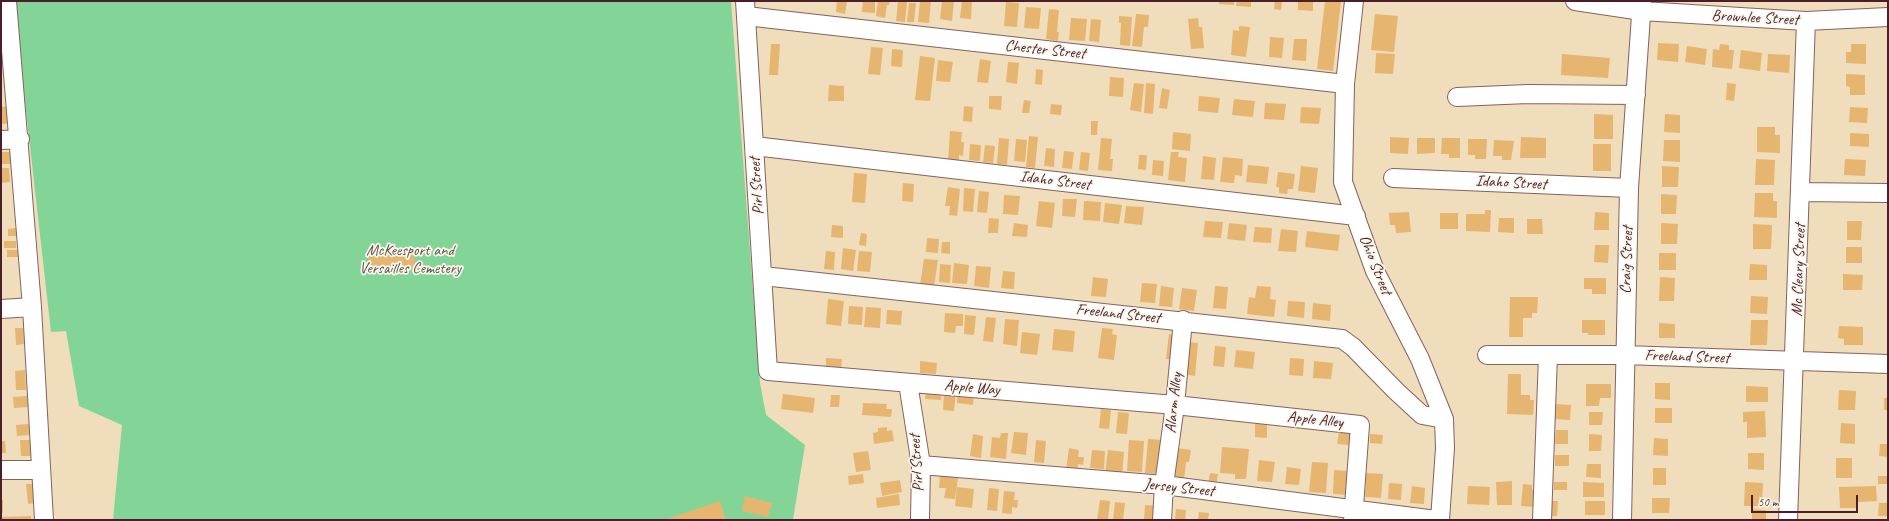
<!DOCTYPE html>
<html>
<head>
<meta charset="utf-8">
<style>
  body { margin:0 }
  #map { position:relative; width:1889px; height:521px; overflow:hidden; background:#f0ddbc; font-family:Caveat,sans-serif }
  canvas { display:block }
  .frame { position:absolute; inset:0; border:2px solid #4a1f2b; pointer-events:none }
  .scale { position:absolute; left:1751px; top:495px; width:107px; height:18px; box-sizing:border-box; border:2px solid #4a1f2b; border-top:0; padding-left:5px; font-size:12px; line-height:14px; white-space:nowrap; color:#4a1f2b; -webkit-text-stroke:3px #fbf7ec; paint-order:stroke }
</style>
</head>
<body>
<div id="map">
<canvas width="1889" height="521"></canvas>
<div class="frame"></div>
<div class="scale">50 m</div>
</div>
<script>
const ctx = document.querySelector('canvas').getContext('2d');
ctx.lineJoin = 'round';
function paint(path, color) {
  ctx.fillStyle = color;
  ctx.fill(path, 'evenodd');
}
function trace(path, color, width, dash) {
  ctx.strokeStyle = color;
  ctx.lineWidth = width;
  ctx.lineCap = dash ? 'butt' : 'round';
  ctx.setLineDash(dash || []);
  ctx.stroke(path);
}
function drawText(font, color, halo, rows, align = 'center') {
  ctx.font = font + ' Caveat,sans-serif';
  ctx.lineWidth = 3.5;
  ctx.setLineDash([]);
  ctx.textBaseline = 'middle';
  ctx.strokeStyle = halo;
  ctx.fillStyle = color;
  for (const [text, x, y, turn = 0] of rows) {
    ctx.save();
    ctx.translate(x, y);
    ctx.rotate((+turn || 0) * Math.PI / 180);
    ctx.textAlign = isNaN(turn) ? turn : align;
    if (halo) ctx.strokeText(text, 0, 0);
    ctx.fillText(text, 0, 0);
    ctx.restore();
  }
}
const green = new Path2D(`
  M16,1H731L760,383L766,415L805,445L793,520H113L122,425L79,406L66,331L51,332L18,40Z`);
const building = new Path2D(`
  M837,1H847L845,14L836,12Z
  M863,1H875V13L862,12Z
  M878,1H890L889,5H887L885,18L876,16Z
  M898,1L907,2L905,22L896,21Z
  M920,1H931L929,23L918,22Z
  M942,1H954L952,21L940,19Z
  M962,1H972L971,19L960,18Z
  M1219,1H1234V5L1219,4Z
  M1237,1H1251V7L1236,6Z
  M1275,1H1282L1281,10L1274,9Z
  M1298,1H1313V11L1298,10Z
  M1325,1H1341L1333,71L1317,69Z
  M1006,2L1019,3L1017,27L1004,26Z
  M909,3H916L914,22H907Z
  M1026,7L1041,8L1039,29L1024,28Z
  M1049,9L1059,10L1057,32H1059L1058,41L1046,39Z
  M1136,14L1149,15L1148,27H1144L1142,47L1132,46Z
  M1375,14L1398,16L1394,52L1371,50Z
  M1119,16L1132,17L1130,46L1120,45L1121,23H1119Z
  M1071,18L1087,19L1085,41L1069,40Z
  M1198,18L1199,27H1202L1204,48L1191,49L1188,19Z
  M1091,19L1101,20L1099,42L1089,41Z
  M1239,26L1250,27L1246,57L1231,55L1233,30L1239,31Z
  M1270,37L1284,38L1282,58L1269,57Z
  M1294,39H1307L1306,61L1292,60Z
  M1658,43L1679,44L1678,62L1657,60Z
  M771,44H780L778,75H769Z
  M1720,44L1729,45V50H1734L1732,69L1712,67L1713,49L1719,50Z
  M1851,44H1866V64L1846,63V52H1851Z
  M1687,46L1707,49L1705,65L1685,62Z
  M871,47L883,48L880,75L868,74Z
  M892,49L903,50L902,67L891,66Z
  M1741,50L1762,53L1760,71L1739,68Z
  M1376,53L1395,54L1393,74L1375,73Z
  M1562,54L1610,58L1608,78L1561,75Z
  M1768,54L1790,55L1789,73L1767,71Z
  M920,56L935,58L930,101L915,100Z
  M980,59L991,61L988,83L977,82Z
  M938,60L953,62L950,82L936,81Z
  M1008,62L1019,63L1017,84L1006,82Z
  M1036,69L1043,70L1042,85L1035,84Z
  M1846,74L1865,75V95H1850V87L1846,86Z
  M1110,77L1124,78L1123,97L1109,96Z
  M1134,83L1144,84L1141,112L1130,110Z
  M1146,83L1155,84L1153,114L1144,113Z
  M1727,83L1736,84L1734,101L1726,100Z
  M829,85L844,86V101H828Z
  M1162,88L1170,90L1167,109L1159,108Z
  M989,96H1002L1001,110L989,109Z
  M1199,96L1220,98L1218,113L1198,111Z
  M1234,99L1255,101L1253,117L1232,115Z
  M1024,100L1031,101L1029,113H1022Z
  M1265,103L1286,104L1284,120L1264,119Z
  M1051,104L1062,105L1061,115L1050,114Z
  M11,106L12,123L1,124V107Z
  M964,106L973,107L972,122L963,121Z
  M1301,107L1321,108L1319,124L1300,123Z
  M1850,107L1868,108L1867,123L1849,122Z
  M1594,114L1613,115V139H1594Z
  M1665,114L1680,115V133L1664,132Z
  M1091,121H1098L1097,135H1091Z
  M1757,127H1775V135H1780V153L1757,152Z
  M950,131L962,132L961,142H964L963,156L959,155V162L948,161Z
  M1173,132L1191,134L1190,151L1172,149Z
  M1850,133L1869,134V147L1850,146Z
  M1029,136L1038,137L1035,168L1026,167Z
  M1390,137L1409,138L1408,154L1390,153Z
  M1521,137L1546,138V158H1520Z
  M999,138L1009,139L1007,165L997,164Z
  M1101,138L1112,139L1110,159H1113L1112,171L1098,170Z
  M1417,138H1435V153L1417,154Z
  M1442,138H1460V158H1449V154H1441Z
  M1016,139L1027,140L1025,162L1014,161Z
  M1468,139H1487L1486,159H1475V155H1468Z
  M1494,140L1514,141L1511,160H1502V156H1493Z
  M1664,140H1680V162L1663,161Z
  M970,144L981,145L980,161L969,160Z
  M1593,144H1611V171H1593Z
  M985,145L995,146L993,163L983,162Z
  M1046,148L1055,149L1054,167L1044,166Z
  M1064,151L1074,152L1072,169L1062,168Z
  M1,152H13V164H1Z
  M1081,152L1090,153L1088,171L1079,170Z
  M1171,152H1179L1178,157L1187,158L1185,182L1168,180Z
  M1139,155H1147L1146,170L1138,169Z
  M1203,156L1216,158L1214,180L1201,179Z
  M1223,157L1243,159L1242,176L1235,175L1234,183L1220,182Z
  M1756,159L1775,160L1774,185H1755Z
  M1845,159L1866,160L1865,176L1844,175Z
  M1153,160L1164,161L1163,176L1152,175Z
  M1248,165L1269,167L1267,184L1246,182Z
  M1301,166L1318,168L1315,193L1298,191Z
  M1662,166L1679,167L1678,187H1662Z
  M1,168H9L10,182L1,183Z
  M1278,172L1295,174L1293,189H1288L1287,194L1279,193V187H1276Z
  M854,173L867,174L865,203L852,202Z
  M903,183L914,184L913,202L902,201Z
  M948,187L960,189L957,216L949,215L950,206H945Z
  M964,188L975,189L973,212L963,211Z
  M979,191L989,192L987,213L977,212Z
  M1755,193H1773V201H1777V218L1754,217Z
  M1661,194L1677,195L1676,214H1661Z
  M1004,195L1020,196L1018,215L1003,214Z
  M1063,199H1077L1075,217L1062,216Z
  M1039,201L1055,203L1052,228L1036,226Z
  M1084,201L1101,202L1100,221L1083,220Z
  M1105,203L1122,205L1119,224L1103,222Z
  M1126,206L1144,207L1142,225L1124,223Z
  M1485,210H1491L1490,232L1466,231V214H1485Z
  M1409,212L1411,232L1396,233L1395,225H1390L1389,213Z
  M1595,212L1609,213V230H1594Z
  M1440,213H1458V229H1440Z
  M989,218L999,219L998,233H988Z
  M1499,218H1514V233L1498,232Z
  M1527,219H1542L1543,234H1527Z
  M1205,221L1223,222L1221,238L1203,237Z
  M1847,221H1862L1861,240H1847Z
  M1014,223L1028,225L1027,237L1012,236Z
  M1229,223L1247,225L1245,241L1227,239Z
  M1661,223L1678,224L1677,244H1661Z
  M1753,224L1772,225L1771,249H1753Z
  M832,225L843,226V238L831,237Z
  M1255,227L1272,228L1271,243L1253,242Z
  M16,228L17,236H8V229Z
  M1281,229L1298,231L1296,252L1278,251Z
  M1307,231L1340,235L1338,251L1305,247Z
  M861,233L867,234L866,246L859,245Z
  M927,238L939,239L938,253L926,252Z
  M4,241H16V248H4Z
  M942,242H950V254L941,253Z
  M1595,245H1609L1608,263L1594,262Z
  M1846,247H1862V263H1846Z
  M843,248L856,250L853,271L841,269Z
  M7,250H18V257H7Z
  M397,250V254L414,253L415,270L398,271V274L386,275V272L369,273L368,256L384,255V251Z
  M826,251L835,252L834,270L824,269Z
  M859,251L872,252L870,272L857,271Z
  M1659,253H1676V270H1659Z
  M924,259L938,260L934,287L920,285Z
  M954,263L969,265L967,284L952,283Z
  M940,264L951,265L950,283L939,282Z
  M1750,264L1767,265V280H1749Z
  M976,266L991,267L989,288L974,286Z
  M1003,271L1015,272L1014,289L1001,288Z
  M1843,274L1863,275L1862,290H1843Z
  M1093,277L1108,279L1106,297L1091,296Z
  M1660,277L1675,278L1674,301H1659Z
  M1584,278H1606V294H1592V289H1584Z
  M1142,283L1157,284L1155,303L1140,302Z
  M1161,286L1174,288L1172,307L1159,306Z
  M1215,286L1228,287L1226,309L1213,308Z
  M1257,286L1271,287L1270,299L1276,300L1274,317L1247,314L1249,297L1255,298Z
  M1182,288L1197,290L1194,311L1179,309Z
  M1751,296L1768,297L1767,314L1750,313Z
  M1510,297H1538L1537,313H1532V318H1523V337H1509Z
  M828,299L844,301L841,326L826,324Z
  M1288,301L1305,302L1304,318L1287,316Z
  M1313,303L1331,305L1330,321L1312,319Z
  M849,306L863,307L862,325L848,324Z
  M866,307L881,308L880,328L864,327Z
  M887,310L902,311L901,325L886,324Z
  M945,313L963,314V326H956L955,333L944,332Z
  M965,315L976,316L974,335L964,334Z
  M986,317L996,318L993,342L983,341Z
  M1005,319L1019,320L1017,346L1003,344Z
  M1582,320H1605V335H1588V333H1582Z
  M1751,320H1768L1767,345H1750Z
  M1659,323L1675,324V338H1659Z
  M1839,326L1863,327V345H1844V339L1838,338Z
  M15,328H23L24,344L16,345Z
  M1102,328L1113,329L1112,334L1117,335L1114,360L1098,358Z
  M1054,329L1075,331L1073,352L1052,350Z
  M1022,332L1040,334L1037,355L1020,353Z
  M1169,334L1180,336L1176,360L1166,359Z
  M1187,342L1198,343L1195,376L1184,374Z
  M1215,346L1226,347L1224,367L1213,366Z
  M1236,350L1255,352L1253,369L1234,367Z
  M826,358L842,359L841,370L826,369Z
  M1290,358L1304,359L1303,376L1289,375Z
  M920,361L937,363L936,374L920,373Z
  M1314,361L1333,363L1331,379L1313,378Z
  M25,370L26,390H16L15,371Z
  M1508,374H1521V395H1530V400H1534L1533,415L1507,414Z
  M1655,383H1670V400L1655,399Z
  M1586,384H1611V398H1600L1599,406H1586Z
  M926,386L942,387L941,400L925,399Z
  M1746,386L1768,387V402H1746Z
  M1839,390L1856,391L1855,410H1838Z
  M944,391L956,392L954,411L943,410Z
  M958,392L974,394L973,405L957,403Z
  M783,394L815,398L813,413L781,409Z
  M831,395H840L839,407H830Z
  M27,396L28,407L14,408L13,397Z
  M1884,398H1888V410H1884Z
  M863,403L887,404L886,409H892L891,417L862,415Z
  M1554,404L1571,405L1570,420L1554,419Z
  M1655,408H1672V423H1655Z
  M1101,409L1111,410L1109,429L1099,428Z
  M1765,411L1766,437L1747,438V422H1743V412Z
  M1118,412L1129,413L1127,434L1116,433Z
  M1589,412H1603L1602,425H1589Z
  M1255,423L1267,424V438L1255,437Z
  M1841,423L1855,424V444L1840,443Z
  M29,424L30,435L17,436L16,425Z
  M887,427V431L892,430L894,441L874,444L873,433L878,432V428Z
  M1556,430H1568V444H1555Z
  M1014,432L1028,433L1026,455L1011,453Z
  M1339,432L1351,433L1350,445L1337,444Z
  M1001,433H1008L1006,459L990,457L992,437L1000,438Z
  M973,434L983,436L981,458L970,456Z
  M1370,434L1383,435L1382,444L1370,443Z
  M1589,434L1602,435L1601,451H1589Z
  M1654,438L1668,439V456L1653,455Z
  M1148,439L1163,440L1160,474L1145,473Z
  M20,440H30L31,456H21Z
  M1036,440L1046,441L1044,463L1034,462Z
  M1129,440L1144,441L1142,472L1127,471Z
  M1,441H5L6,453H1Z
  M1880,444H1888V457L1879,456Z
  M1222,447L1249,449L1246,479H1235V474L1220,473Z
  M1069,448L1079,450L1078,457H1084L1083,465L1078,464L1077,472L1066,471Z
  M1177,448L1191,450L1189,462H1186L1184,480L1173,479Z
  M1092,450L1105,451L1104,469L1090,468Z
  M1108,450L1124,452L1122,475L1105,473Z
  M868,451L871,470L856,472L853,453Z
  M1748,453H1764V470L1748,469Z
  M1555,455H1569V466H1555Z
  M1836,458H1852V478H1836Z
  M1259,460L1275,462L1272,482L1257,481Z
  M1312,462L1328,463L1326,493L1309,492Z
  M1587,464H1601V478L1586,477Z
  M1287,467L1301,469L1299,485L1285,484Z
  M1653,468H1666V485H1653Z
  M1334,470L1349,471L1347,495L1333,494Z
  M1210,473L1218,474L1216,486L1208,485Z
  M1365,473L1383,474L1381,498L1365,497L1366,482H1364Z
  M863,474L864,483L849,485L848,476Z
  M940,476L958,478L955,499L944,498L946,488H939Z
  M1878,476H1888V484H1878Z
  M900,480L902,492L882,496L880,483Z
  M1512,481V505H1497L1496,482Z
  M1554,482H1567V490H1554Z
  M1583,482L1604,483V497H1583Z
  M1745,482L1763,483L1762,506H1744Z
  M1389,483L1402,484L1401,500L1388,499Z
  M26,484H35L36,503L28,504Z
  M1523,484L1532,485V490H1536L1535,507L1521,506Z
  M1412,486L1425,488L1424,504L1410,503Z
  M1468,486L1490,487L1489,505L1467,504Z
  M1876,486L1877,501L1858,502V508H1840L1839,487Z
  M957,487L974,489L972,508L955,506Z
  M989,488L999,489L997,511L987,510Z
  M1004,491L1015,492L1014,500H1018L1017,508L1012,507V514L1002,513Z
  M899,494L900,505L877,508L876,498Z
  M745,496L772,503L768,517L742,511Z
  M1652,498H1670L1669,513H1652Z
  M1,500H3V513H1Z
  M1100,500L1110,501L1108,520H1097Z
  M720,501L726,520H664Z
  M1550,501H1558L1557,516H1549Z
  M1585,501H1605V515H1585Z
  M1115,502L1125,503L1123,520H1113Z
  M1879,503H1888V516H1878Z
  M1145,505L1159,506L1158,520H1144Z
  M1176,509L1186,510L1185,520H1175Z
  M1752,509L1766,510V520H1752Z
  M1199,512L1209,513L1208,520H1198Z
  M31,516V520H1V517Z`);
const minor = new Path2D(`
  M7,1L32,307L44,520
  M745,1L768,371L1175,405L1360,425L1353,520
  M1354,1L1345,84L1343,182L1375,271L1420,359L1444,419L1445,448L1440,520
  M1575,1L1642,11L1806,21L1888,17
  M746,16L1345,84
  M1457,97L1528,94L1636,95
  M1,140L20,139
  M754,146L1356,216
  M1393,178L1629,188
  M1801,192L1888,193
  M763,276L1342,339L1353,347L1396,391L1422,415L1444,419
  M1,309L32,307
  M1487,355H1624L1888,364
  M908,383L921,465L920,520
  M921,465L1164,485L1436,520
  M1,470H40
  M1162,520L1164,485L1175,405L1183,320
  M1542,520L1548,355
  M1622,520L1629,188L1642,1
  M1788,520L1806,21`);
const streetNames = [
  ["Brownlee Street",1755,18,3],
  ["Chester Street",1045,50,6],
  ["Idaho Street",1055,181,7],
  ["Idaho Street",1511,183,3],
  ["Pirl Street",757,186,-94],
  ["Craig Street",1627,260,-88],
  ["Ohio Street",1375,265,68],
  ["Mc Cleary Street",1799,270,-88],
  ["Freeland Street",1118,314,6],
  ["Freeland Street",1687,357,2],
  ["Apple Way",972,388,5],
  ["Alarm Alley",1174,403,-84],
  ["Apple Alley",1315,420,6],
  ["Pirl Street",917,463,-94],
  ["Jersey Street",1179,488,6]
];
const parkNames = [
  ["McKeesport and",410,251],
  ["Versailles Cemetery",410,269]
];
paint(green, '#82d597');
paint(building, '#e6b570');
trace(minor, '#84625e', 20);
trace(minor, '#fff', 18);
drawText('16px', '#4a1f2b', '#fbf7ec', streetNames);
drawText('16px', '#5b564b', '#fbf7ec', parkNames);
</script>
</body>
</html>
